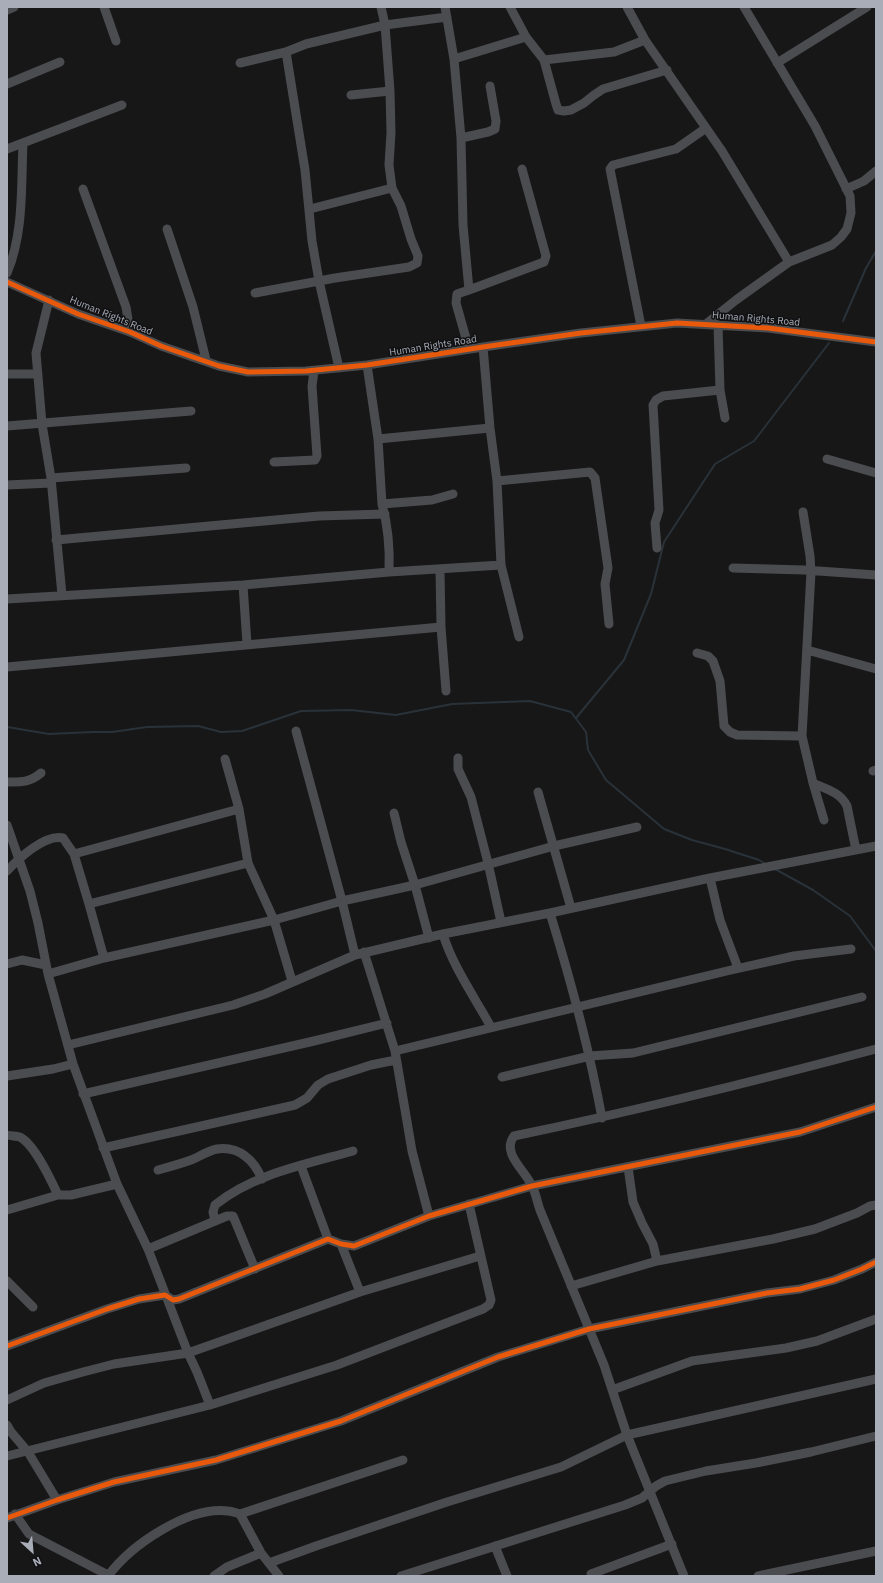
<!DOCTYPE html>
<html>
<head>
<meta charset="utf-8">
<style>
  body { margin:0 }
  #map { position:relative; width:883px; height:1583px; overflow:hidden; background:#171717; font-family:"IBM Plex Sans",sans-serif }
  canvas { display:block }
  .frame { position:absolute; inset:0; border:8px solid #a8adb8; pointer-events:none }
  .north { position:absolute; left:12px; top:1531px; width:40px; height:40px; -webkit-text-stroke:3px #111113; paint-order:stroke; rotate:154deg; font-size:11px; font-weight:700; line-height:16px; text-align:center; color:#a8adb8 }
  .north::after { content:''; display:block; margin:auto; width:14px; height:18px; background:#a8adb8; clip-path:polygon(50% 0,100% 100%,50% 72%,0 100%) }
</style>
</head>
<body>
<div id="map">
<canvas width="883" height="1583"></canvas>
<div class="frame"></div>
<div class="north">N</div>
</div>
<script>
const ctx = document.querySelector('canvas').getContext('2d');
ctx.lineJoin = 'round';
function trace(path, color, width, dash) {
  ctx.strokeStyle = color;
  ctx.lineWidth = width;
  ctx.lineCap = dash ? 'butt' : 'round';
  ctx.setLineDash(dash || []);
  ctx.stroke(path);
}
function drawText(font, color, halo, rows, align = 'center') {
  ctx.font = font + ' "IBM Plex Sans",sans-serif';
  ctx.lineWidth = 3;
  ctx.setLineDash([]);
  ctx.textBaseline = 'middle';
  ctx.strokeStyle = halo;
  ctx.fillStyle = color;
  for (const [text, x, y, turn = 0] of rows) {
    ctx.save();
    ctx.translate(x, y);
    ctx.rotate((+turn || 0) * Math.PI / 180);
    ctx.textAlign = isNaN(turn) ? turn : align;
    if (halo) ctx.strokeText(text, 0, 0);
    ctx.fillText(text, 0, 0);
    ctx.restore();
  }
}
const stream = new Path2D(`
  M843,321L866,268L876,251
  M576,718L624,660L651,594L664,542L715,464L754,441L829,343
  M7,727L49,734L93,732H112L147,727L198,726L221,732L242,731L301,711L351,710L396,715L452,704L530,701L571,712L586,732L588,750L606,780L664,829L692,840L725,849L759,860L766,864
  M775,869L813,890L850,916L876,951`);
const minor = new Path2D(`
  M104,7L116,41
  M445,7L454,59L461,138L463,225L469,290L457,294L456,303L469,349
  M510,7L526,37L544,60L614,52L645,40
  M627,7L645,40L722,151L789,262
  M7,10L14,7
  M286,52L305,170L312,241L319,281L339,368
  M454,59L526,37
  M544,60L556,104L558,110L564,111L571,110L584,103L594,95L603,89L667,70
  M240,63L286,52L306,44L385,25L447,17
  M777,63L867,7
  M7,84L60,62
  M351,95L390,91
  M461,138L488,132L495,129L496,121L490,86
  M7,149L122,105
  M83,189L126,307L130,332
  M846,189L864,181L876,171
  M310,209L392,188
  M167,229L193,307L206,360
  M7,273C24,233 21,186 23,143
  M7,282L78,314L130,332L161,346L219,366L248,372L306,371L367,365L483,347L581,333L677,323L768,328L876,342
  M469,290L544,262L546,256L522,169
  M255,293L335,278L409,267L417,263L418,256L411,239L401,206L392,188L389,165L391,133L390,91L385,25L381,7
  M49,300L36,353L42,424L51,478L62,595
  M706,324L736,300L789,262L832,245L841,237L847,229L851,213L850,196L815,126L744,7
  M718,325L720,390L725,418
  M641,326L610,169L613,165L676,149L706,128
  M483,347L490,428L497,481L501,565L519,637
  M367,365L378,439L382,504C388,526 390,550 389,572
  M7,374H38
  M7,426L191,411
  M378,439L490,428
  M827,459L876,473
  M274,462L315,460L317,456L312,386L314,371
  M51,478L186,468
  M497,481L590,472L595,478L608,568L605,584L609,624
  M7,485L51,483
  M382,504L432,500L453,494
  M803,512L810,556L811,572L802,736L813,783L824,820
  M56,540L319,516L385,514
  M657,548L655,523L659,510L653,405L656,400L663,396L720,390
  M733,568L804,570L876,575
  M440,569L441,627L446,691
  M243,585L247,644
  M7,599L243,585L389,572L501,565
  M807,650L876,669
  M697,653L708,656L713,661L720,681L724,726L730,732L737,735L802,736
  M7,667L441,627
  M296,731L342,901L355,955
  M458,758V769L471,797L488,863L501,922
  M225,759L239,809L248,863L274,920L292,981
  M873,771L876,770
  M7,782C21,782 29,783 41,773
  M813,783C826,789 840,792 847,806L856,850
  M538,792L571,908
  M394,813L401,842L415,885L429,938
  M7,825L30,891L38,923L48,974L73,1064L117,1184L148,1249L188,1353L197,1372L210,1405
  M7,871C19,858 45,834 63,838L74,854
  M710,878L720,920L738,968
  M89,904L74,854L239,809
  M550,913C571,981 589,1048 602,1118
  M443,934C452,965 475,998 491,1027
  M364,952L395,1051L412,1151L429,1216
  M104,958L89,904L248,863
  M7,964L22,960L46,965
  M48,974L104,958L274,920L342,901L415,885L554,846L637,827
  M68,1045L233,1005L265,994L355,955L443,934L550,913L710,878L876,846
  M395,1051L731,970L794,956L851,949
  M7,1076L53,1069L73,1064
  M502,1077L590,1056L633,1053L862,997
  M83,1094L314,1041L387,1023
  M7,1135C11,1136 16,1136 20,1137C35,1145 51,1180 58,1195
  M103,1148L295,1105L307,1098L318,1085L328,1079L371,1065L396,1060
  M301,1166L328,1239
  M628,1167L633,1202L642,1223L653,1244L657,1261
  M158,1170C169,1167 180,1164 191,1160C199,1157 207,1151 217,1149C239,1146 254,1160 262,1179
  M7,1210L58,1195H71L117,1184
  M215,1221L213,1212L215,1205C253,1174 307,1164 353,1151
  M341,1244L360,1292
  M148,1249L215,1221L227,1216H233L255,1269
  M7,1281L33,1307
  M571,1286L657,1261L773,1239L815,1229L857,1213L870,1206L876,1205
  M7,1346L107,1309L139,1299L165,1295L173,1300L179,1299L328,1239L341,1244L354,1246L429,1216L532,1186L800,1132L876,1107
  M612,1390L692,1361L786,1348L817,1341L876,1319
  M7,1400L44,1383L83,1372L114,1364L188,1353L360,1292L480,1256
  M7,1425L11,1432L28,1452L57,1500
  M7,1456L210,1405L337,1365L483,1309L489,1305L491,1300L469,1204
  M15,1514L29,1534L108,1575
  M7,1518L57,1500L114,1482L216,1460L341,1421L498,1357L589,1329L767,1293L800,1289L834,1280L862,1269L876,1262
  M495,1546L507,1576
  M269,1563L316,1546L447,1502L561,1467L627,1435L876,1379
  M591,1574L672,1544
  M108,1576C131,1545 188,1506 228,1511C232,1511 236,1513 240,1514
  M214,1576L227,1567L261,1553
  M279,1576L261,1553L240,1514L403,1460
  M401,1576L625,1505L642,1498L656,1486L665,1481L706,1471L756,1463L811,1452L876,1436
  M684,1576L627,1435L604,1365L540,1210C537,1202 536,1193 532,1186C525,1170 501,1153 514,1136C635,1111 756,1081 876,1049
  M758,1576L876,1551`);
const cycleway = new Path2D(`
  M7,282L78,314L130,332L161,346L219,366L248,372L306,371L367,365L483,347L581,333L677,323L768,328L876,342
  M7,1346L107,1309L139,1299L165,1295L173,1300L179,1299L328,1239L341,1244L354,1246L429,1216L532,1186L800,1132L876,1107
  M7,1518L57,1500L114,1482L216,1460L341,1421L498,1357L589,1329L767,1293L800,1289L834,1280L862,1269L876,1262`);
const streetNames = [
  ["Human Rights Road",111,316,22],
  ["Human Rights Road",756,319,5],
  ["Human Rights Road",433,346,-9]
];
trace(stream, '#2a3239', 2);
trace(minor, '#4b4c50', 9);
trace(cycleway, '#e8590c', 5);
drawText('10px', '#a8adb8', '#111113', streetNames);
</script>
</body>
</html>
